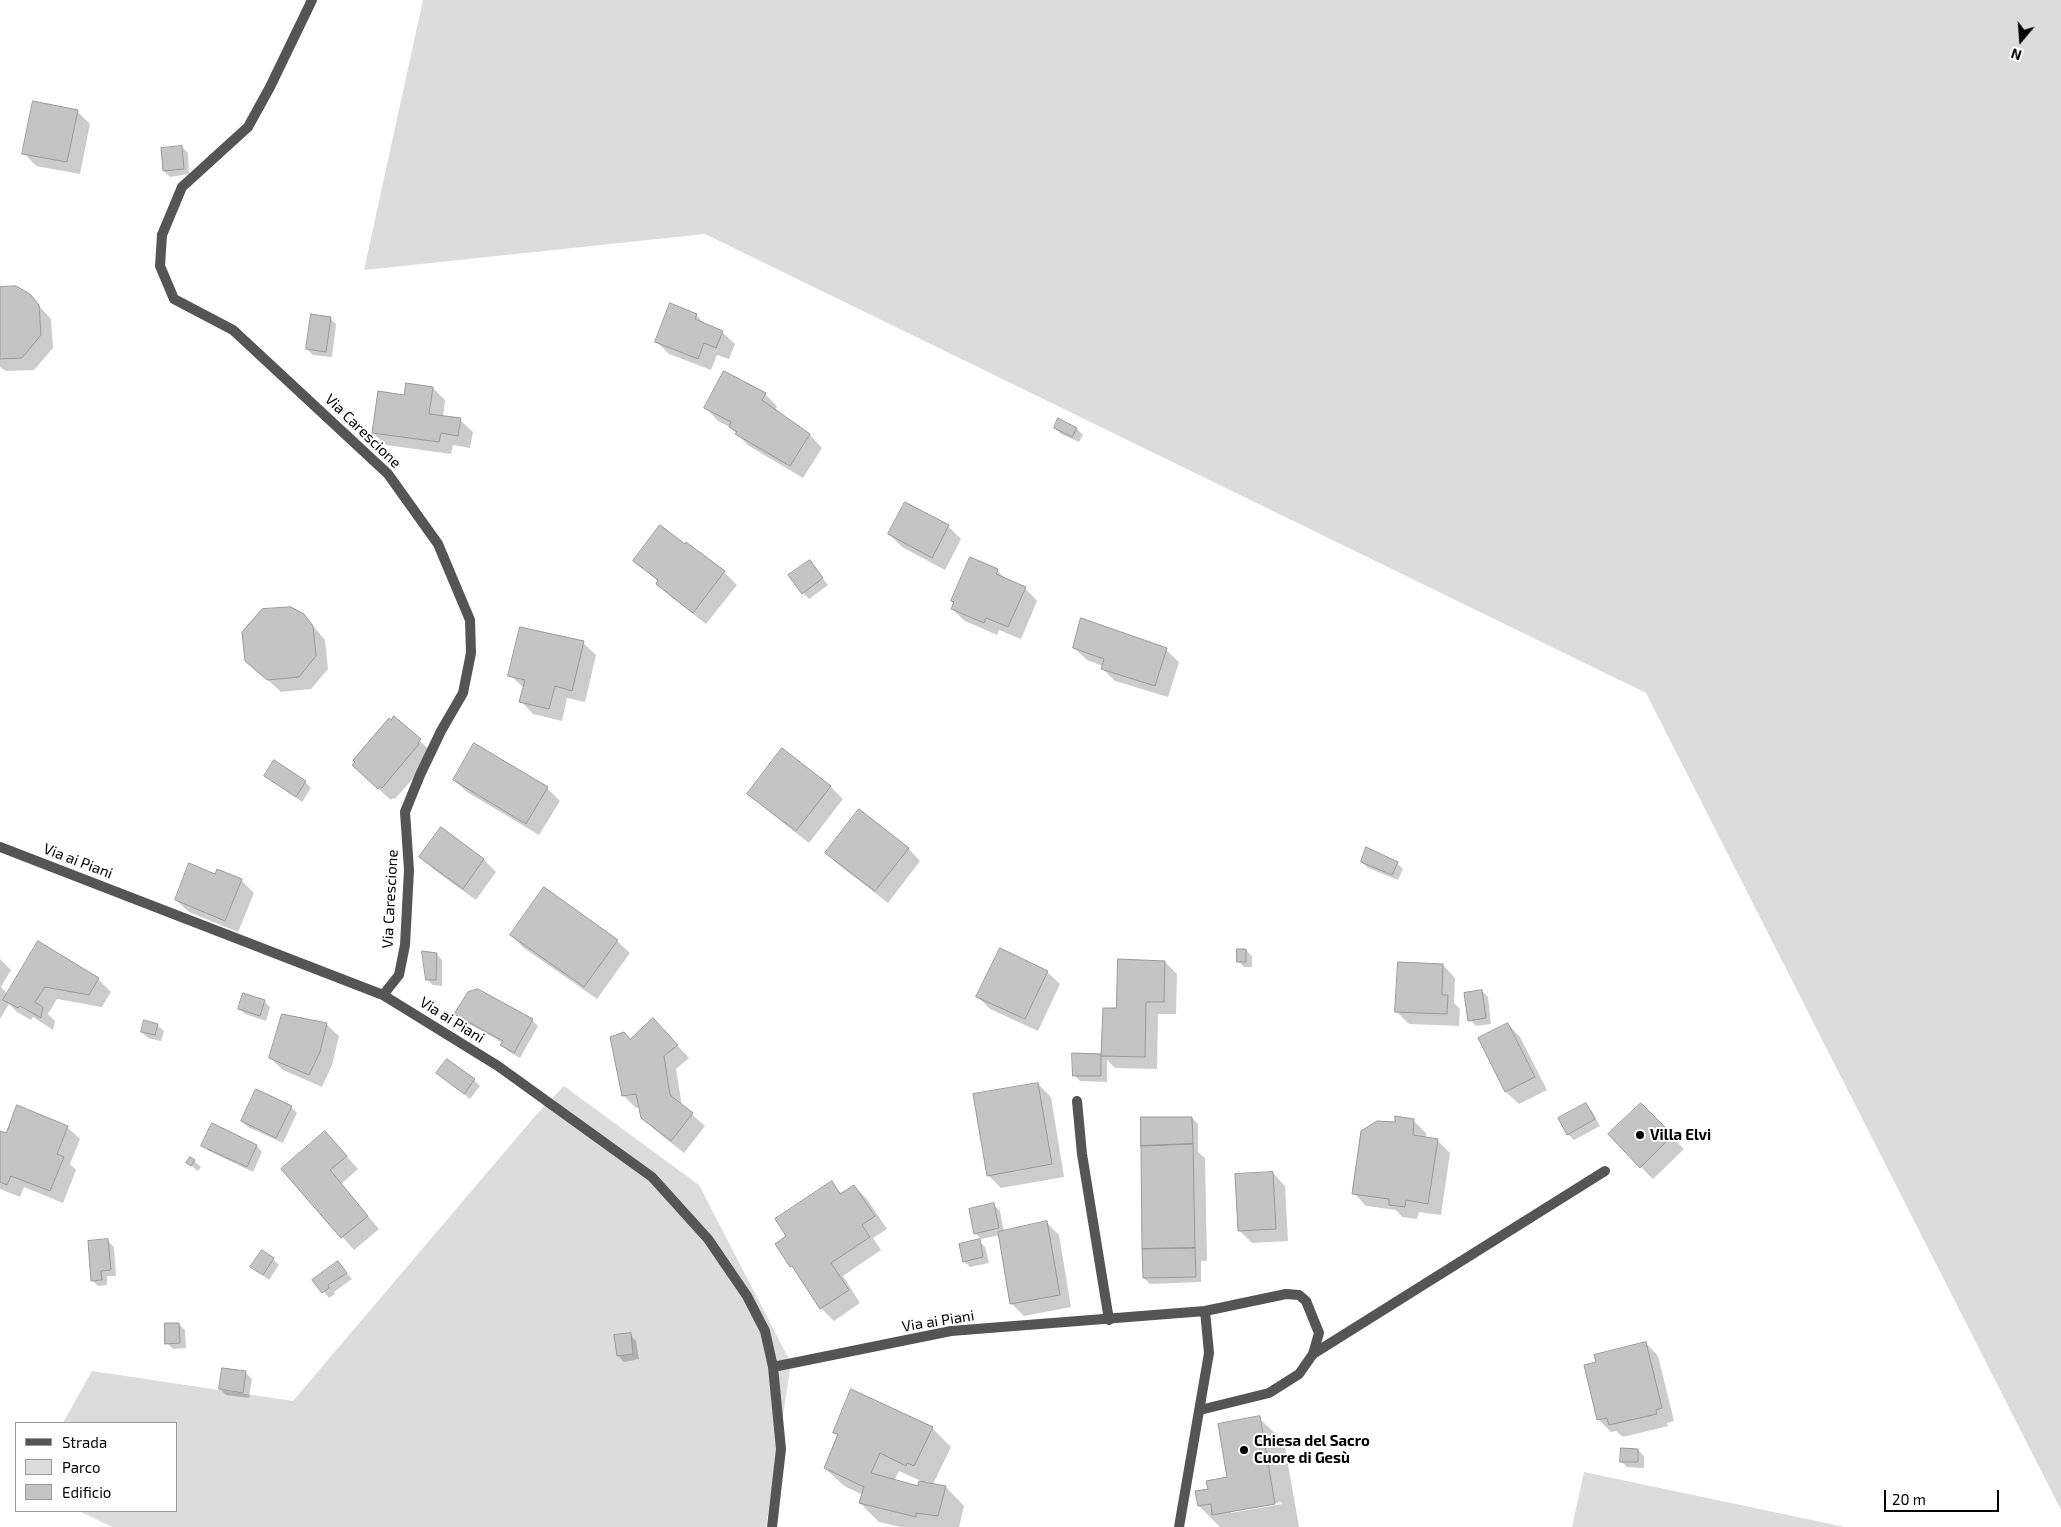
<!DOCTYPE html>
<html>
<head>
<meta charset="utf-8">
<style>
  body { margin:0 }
  #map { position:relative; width:2061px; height:1527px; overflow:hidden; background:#fff; font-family:"Exo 2",sans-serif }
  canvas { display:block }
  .legend { position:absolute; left:15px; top:1422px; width:162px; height:90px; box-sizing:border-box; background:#fff; border:1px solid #999; margin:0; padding:6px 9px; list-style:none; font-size:15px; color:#000 }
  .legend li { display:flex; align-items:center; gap:10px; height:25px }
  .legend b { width:25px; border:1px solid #999 }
  .north { position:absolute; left:1996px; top:15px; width:50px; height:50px; -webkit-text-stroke:4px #fff; paint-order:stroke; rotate:198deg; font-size:14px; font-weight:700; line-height:20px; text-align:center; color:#000 }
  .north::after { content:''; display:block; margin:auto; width:18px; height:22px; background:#000; clip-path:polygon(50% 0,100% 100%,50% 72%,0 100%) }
  .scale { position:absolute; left:1884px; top:1490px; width:115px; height:22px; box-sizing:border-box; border:2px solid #000; border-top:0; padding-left:6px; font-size:15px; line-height:18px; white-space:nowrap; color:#000; -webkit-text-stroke:4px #fff; paint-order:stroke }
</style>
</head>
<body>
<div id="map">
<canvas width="2061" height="1527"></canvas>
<ul class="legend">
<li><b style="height:6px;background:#555"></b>Strada</li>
<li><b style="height:14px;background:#dcdcdc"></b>Parco</li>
<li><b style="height:14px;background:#c4c4c4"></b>Edificio</li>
</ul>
<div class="north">N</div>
<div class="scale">20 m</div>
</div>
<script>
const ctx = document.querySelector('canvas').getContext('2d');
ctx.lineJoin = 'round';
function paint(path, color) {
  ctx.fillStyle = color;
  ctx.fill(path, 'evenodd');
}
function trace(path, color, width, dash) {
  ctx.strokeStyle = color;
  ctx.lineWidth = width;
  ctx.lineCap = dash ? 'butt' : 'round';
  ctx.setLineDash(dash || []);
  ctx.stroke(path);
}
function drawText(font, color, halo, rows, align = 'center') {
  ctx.font = font + ' "Exo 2",sans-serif';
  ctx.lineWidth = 4;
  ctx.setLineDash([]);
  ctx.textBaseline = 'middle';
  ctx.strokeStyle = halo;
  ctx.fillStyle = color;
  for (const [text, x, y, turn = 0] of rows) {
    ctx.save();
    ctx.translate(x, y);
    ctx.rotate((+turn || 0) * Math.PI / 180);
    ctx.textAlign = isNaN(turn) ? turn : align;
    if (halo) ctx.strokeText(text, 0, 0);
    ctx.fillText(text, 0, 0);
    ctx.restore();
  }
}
const green = new Path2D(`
  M423,0H2061V1510L1646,693L705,234L364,270Z
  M564,1086L699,1185L791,1363L766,1527H112L79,1511H176V1423H63L92,1371L293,1401L536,1115Z
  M1584,1472L1845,1527H1572Z`);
const shadow = new Path2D(`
  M77,111L90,124L80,174L36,166L24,153Z
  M182,147L188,153L189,174L170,177L164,171Z
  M0,288L29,295L51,319L53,348L34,370L6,371L0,367Z
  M696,315L706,325L722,332L735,344L729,359L717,355L711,370L669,354L657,342Z
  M330,318L336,324L332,357L313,355L307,349Z
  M433,388L445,400L443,417L460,420L473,432L470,448L453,445L451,454L386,445L373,433L405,396Z
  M765,394L777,406L775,411L810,435L822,448L803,478L749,446L730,427L718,421L706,408Z
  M1055,428L1077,429L1083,435L1079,442L1061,434Z
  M906,503L949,527L961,539L945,570L902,547L889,534Z
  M686,544L724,572L737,585L706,624L670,596L657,584L659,582L634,561L685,546Z
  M810,562L828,585L809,599L803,593Z
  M997,570L1007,580L1025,588L1037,601L1021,639L999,630L997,635L965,621L952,609L955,603L952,601Z
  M304,615L325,640L328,669L311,689L281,692L246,660Z
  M583,643L596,655L585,702L567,698L562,721L533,714L521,701L524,688L510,675Z
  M1074,648L1166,650L1179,662L1168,697L1115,681L1102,668L1103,666L1087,660Z
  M394,718L433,753L431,758L395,799L393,798L391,800L366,778L391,721Z
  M266,775L305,782L311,788L302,802Z
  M454,780L547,788L560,801L539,835L467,792Z
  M830,786L843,799L809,843L762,806L749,794Z
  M908,848L920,861L888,903L839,865L827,853Z
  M421,857L484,860L496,872L476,900L433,869Z
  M1362,862L1397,863L1403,869L1398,880L1368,868Z
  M216,875L241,880L254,893L238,932L189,912L176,900Z
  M511,935L617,941L630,953L597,999L524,948Z
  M39,943L98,979L111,992L102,1007L57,999L48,1014L55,1021L53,1030L33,1017L31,1020L17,1012L9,1004L0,1019V959L11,970L1,987L8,994Z
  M1246,950L1252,956V967H1244L1238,961Z
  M436,954L442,960V986L433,985L427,979Z
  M1165,962L1177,974L1176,1014H1158L1157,1069L1115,1068L1107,1060V1082L1080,1081L1074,1075L1073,1054L1102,1055Z
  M1443,965L1455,978L1454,1003L1460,1009L1459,1026L1409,1024L1396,1011Z
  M1047,972L1060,984L1038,1031L990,1009L978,997Z
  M1482,991L1488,997L1491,1024L1476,1026L1470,1020Z
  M264,1001L270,1007L266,1021L245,1014L239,1008Z
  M456,1014L532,1020L538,1026L520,1058L508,1051L502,1045L503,1043L462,1020Z
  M326,1024L339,1036L332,1065L322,1087L283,1070L270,1058Z
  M1508,1024L1520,1037L1547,1090L1519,1104L1506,1092L1480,1039Z
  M157,1025L164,1031L161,1041L148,1038L142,1032Z
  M665,1032L689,1058L676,1069L682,1106L705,1126L684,1153L655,1130L642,1117L640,1107L636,1108L623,1095Z
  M437,1073L474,1080L480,1086L470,1099Z
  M1038,1084L1051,1097L1064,1177L1001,1188L988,1175Z
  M1586,1105L1592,1111L1600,1126L1574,1140L1568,1134Z
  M1641,1105L1684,1149L1653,1179L1641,1167Z
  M291,1107L297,1113L283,1143L248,1127L242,1121Z
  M1192,1118L1198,1124V1152L1205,1158L1207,1261H1201V1282L1150,1284L1144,1278Z
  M1413,1120L1426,1133V1138L1437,1140L1450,1153L1441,1215L1419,1212L1417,1219L1402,1217L1396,1210L1366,1206L1354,1193L1396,1124Z
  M67,1127L80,1139L70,1164L76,1170L63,1203L24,1187L20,1197L0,1189V1132L6,1135Z
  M325,1132L358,1169L341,1184L379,1229L354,1250L283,1169Z
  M203,1145L257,1146L262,1152L253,1172L209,1151Z
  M190,1158L201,1167L198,1171L187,1162Z
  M1273,1173L1285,1186L1288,1241L1252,1243L1239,1230Z
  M831,1183L842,1194L854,1186L867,1199L887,1229L873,1238L881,1250L843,1276L860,1303L834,1321L821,1308L799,1274L791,1266L788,1237Z
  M994,1205L1000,1211L1004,1232L1046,1222L1059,1235L1071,1307L1024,1316L1011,1303L1000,1235L981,1239L975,1233Z
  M108,1241L114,1247L116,1276H107V1285L98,1286L92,1280Z
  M979,1241L985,1247L989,1263L970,1267L964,1261Z
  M273,1259L279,1265L269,1280L252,1267Z
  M338,1263L352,1279L334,1292L335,1294L329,1298L314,1280Z
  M179,1324L185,1330L186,1348L173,1349L167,1343Z
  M630,1335L636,1341L639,1359L624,1362L618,1356Z
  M1646,1343L1658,1356L1674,1421L1667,1423L1668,1426L1623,1437L1616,1431L1611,1432L1598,1419V1363Z
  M223,1370L246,1373L252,1379L249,1398L226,1395L220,1389Z
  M1259,1418L1284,1442L1299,1527H1220L1199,1506L1209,1490L1229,1478ZM1281,1502L1282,1504L1231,1513V1510Z
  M932,1428L951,1447L933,1484L926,1481L925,1484L946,1487L964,1506L959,1527H901L879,1522L860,1503L863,1495L844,1486L825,1468L838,1436L834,1432ZM899,1471L921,1481L919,1488L894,1481Z
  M1638,1450L1644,1456V1468L1627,1467L1621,1461Z`);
const building = new Path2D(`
  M33,101L78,110L67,162L22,154Z
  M182,146L184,169L163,171L161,148Z
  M16,286L30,294L39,305L41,335L22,358L0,359V287Z
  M670,303L697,314L695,319L723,331L716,348L704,343L698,359L655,342Z
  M311,314L331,317L326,352L306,349Z
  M724,371L766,393L762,400L810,434L790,466L735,434L737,432L729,427L731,422L704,408Z
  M406,383L433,387L429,414L461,418L458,436L441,433L439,442L372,433L378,391L404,395Z
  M1058,418L1077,428L1072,437L1054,428Z
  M905,502L949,525L932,558L888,534Z
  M660,525L685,544L686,542L725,571L693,613L656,584L658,580L633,561Z
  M970,557L998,569L996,574L1026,587L1008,627L986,618L984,623L951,609L954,602L951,601Z
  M810,560L823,578L802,594L788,575Z
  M291,607L304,614L313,626L316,656L299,677L267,680L245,661L242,632L262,609Z
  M1081,618L1167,648L1155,686L1101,669L1104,659L1073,648Z
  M520,627L584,641L572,691L555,686L549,709L519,702L525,680L508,676Z
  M394,716L421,739L418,743L419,744L382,788L380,786L378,789L352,765L355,762L353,760L389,718L391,720Z
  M474,743L548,787L526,824L453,780Z
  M782,748L831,786L796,831L747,794Z
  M274,760L306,781L296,797L264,776Z
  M859,809L909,848L875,891L825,853Z
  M441,827L484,859L463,889L419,857Z
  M1366,847L1398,862L1392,875L1361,862Z
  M189,863L215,874L217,869L242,879L225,921L175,900Z
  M544,887L618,940L584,987L510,935Z
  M38,941L99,978L89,995L45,987L35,1002L43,1007L41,1018L20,1006L18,1008L3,1000Z
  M1000,948L1048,971L1025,1019L976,997Z
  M1237,949H1246V962H1237Z
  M422,951L437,953L436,980H426Z
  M1118,959L1165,961L1164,1002H1146L1145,1057L1101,1056L1103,1008H1116Z
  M1398,962L1443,964L1442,995H1448L1447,1014L1395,1012Z
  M478,989L533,1019L514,1053L500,1045L503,1041L454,1014L468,992Z
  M1482,990L1486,1018L1468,1021L1464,993Z
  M243,993L265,1000L260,1016L238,1009Z
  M282,1014L327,1023L320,1052L309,1075L269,1058Z
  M653,1018L678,1045L664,1056L670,1095L693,1113L671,1141L641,1118L636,1094L622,1096L610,1037L624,1032L630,1039Z
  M144,1020L158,1024L155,1035L141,1032Z
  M1508,1023L1535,1077L1505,1092L1478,1038Z
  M1072,1053L1101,1054V1076H1073Z
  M447,1059L475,1079L464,1094L436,1073Z
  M1038,1083L1052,1164L987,1176L973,1094Z
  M256,1089L292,1106L276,1138L241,1121Z
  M1586,1103L1595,1119L1567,1135L1558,1118Z
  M1641,1103L1673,1135L1640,1168L1608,1134Z
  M17,1105L68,1126L57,1154L64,1157L50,1191L11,1176L7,1185L0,1182V1131L6,1133Z
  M1395,1116L1414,1119L1413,1135L1438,1139L1428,1204L1406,1200L1405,1207L1389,1205V1199L1352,1194L1361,1131L1377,1121L1395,1122Z
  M1141,1117H1192L1193,1144L1141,1146Z
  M212,1123L257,1145L247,1167L201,1146Z
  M325,1131L347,1156L330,1170L368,1216L341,1238L281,1169Z
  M1193,1144L1195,1248L1142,1249L1141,1146Z
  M190,1157L195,1160L191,1166L186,1163Z
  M1273,1172L1276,1229L1238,1231L1235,1174Z
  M832,1181L840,1194L854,1185L875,1216L862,1225L870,1237L831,1263L849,1290L820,1309L792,1266L790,1267L775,1244L786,1236L775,1219Z
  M994,1203L999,1228L974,1234L969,1209Z
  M1047,1221L1060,1295L1010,1304L998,1232Z
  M108,1239L111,1270L101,1271L102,1280L91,1281L88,1241Z
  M980,1239L983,1257L963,1262L959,1244Z
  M1195,1248L1196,1277L1143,1278L1142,1249Z
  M262,1250L274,1258L263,1275L250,1267Z
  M338,1261L347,1273L328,1285L329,1288L322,1293L312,1280Z
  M165,1323H179L180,1343L165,1344Z
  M631,1333L633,1354L617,1356L614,1335Z
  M1646,1342L1662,1408L1656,1410L1657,1414L1609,1425L1607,1418L1597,1420L1584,1365L1596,1362L1594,1355Z
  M222,1368L246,1371L243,1393L219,1389Z
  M851,1389L933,1427L914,1466L907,1463L906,1466L880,1453L871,1473L918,1486L919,1481L946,1486L938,1516L916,1513V1517L859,1503L864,1487L824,1468L838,1434L833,1433Z
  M1260,1416L1275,1504L1212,1515L1211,1504L1198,1506L1195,1491L1208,1489L1206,1481L1227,1477L1218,1424Z
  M1621,1448L1638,1449V1462H1620Z`);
const lane = new Path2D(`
  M162,235L182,187L248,127L270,87L312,0
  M1077,1101L1082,1154L1109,1320
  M1313,1354L1605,1171`);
const street = new Path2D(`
  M162,235L160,266L174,299L233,330L388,474L438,544L470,620L471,653L463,693L441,731L420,775L405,812L409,870L405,945L399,975L383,995
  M0,847L383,995L498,1066L652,1177L708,1239L747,1296L765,1331L773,1367L781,1449L772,1527
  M773,1367L951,1331L1205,1311L1209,1353L1179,1527
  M1200,1410L1269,1393L1299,1374L1313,1354L1319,1333L1306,1301L1299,1295L1286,1294L1205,1311`);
const markers = [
  [1640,1135,5,"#000"],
  [1244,1450,5,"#000"]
];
const streetNames = [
  ["Via Carescione",363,431,44],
  ["Via ai Piani",78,861,21],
  ["Via Carescione",390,899,-87],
  ["Via ai Piani",452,1020,32],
  ["Via ai Piani",938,1321,-9]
];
const poiNames = [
  ["Villa Elvi",1650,1135],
  ["Chiesa del Sacro",1254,1441],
  ["Cuore di Gesù",1254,1458]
];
paint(green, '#dcdcdc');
paint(shadow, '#0003');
paint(building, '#c4c4c4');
trace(building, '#999', 1);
trace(lane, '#555', 10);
trace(street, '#555', 10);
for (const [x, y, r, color] of markers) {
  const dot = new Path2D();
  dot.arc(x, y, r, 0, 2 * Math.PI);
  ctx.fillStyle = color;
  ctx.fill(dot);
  trace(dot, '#fff', 2);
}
drawText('15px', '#000', '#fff', streetNames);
drawText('bold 15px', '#000', '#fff', poiNames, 'left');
</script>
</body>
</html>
